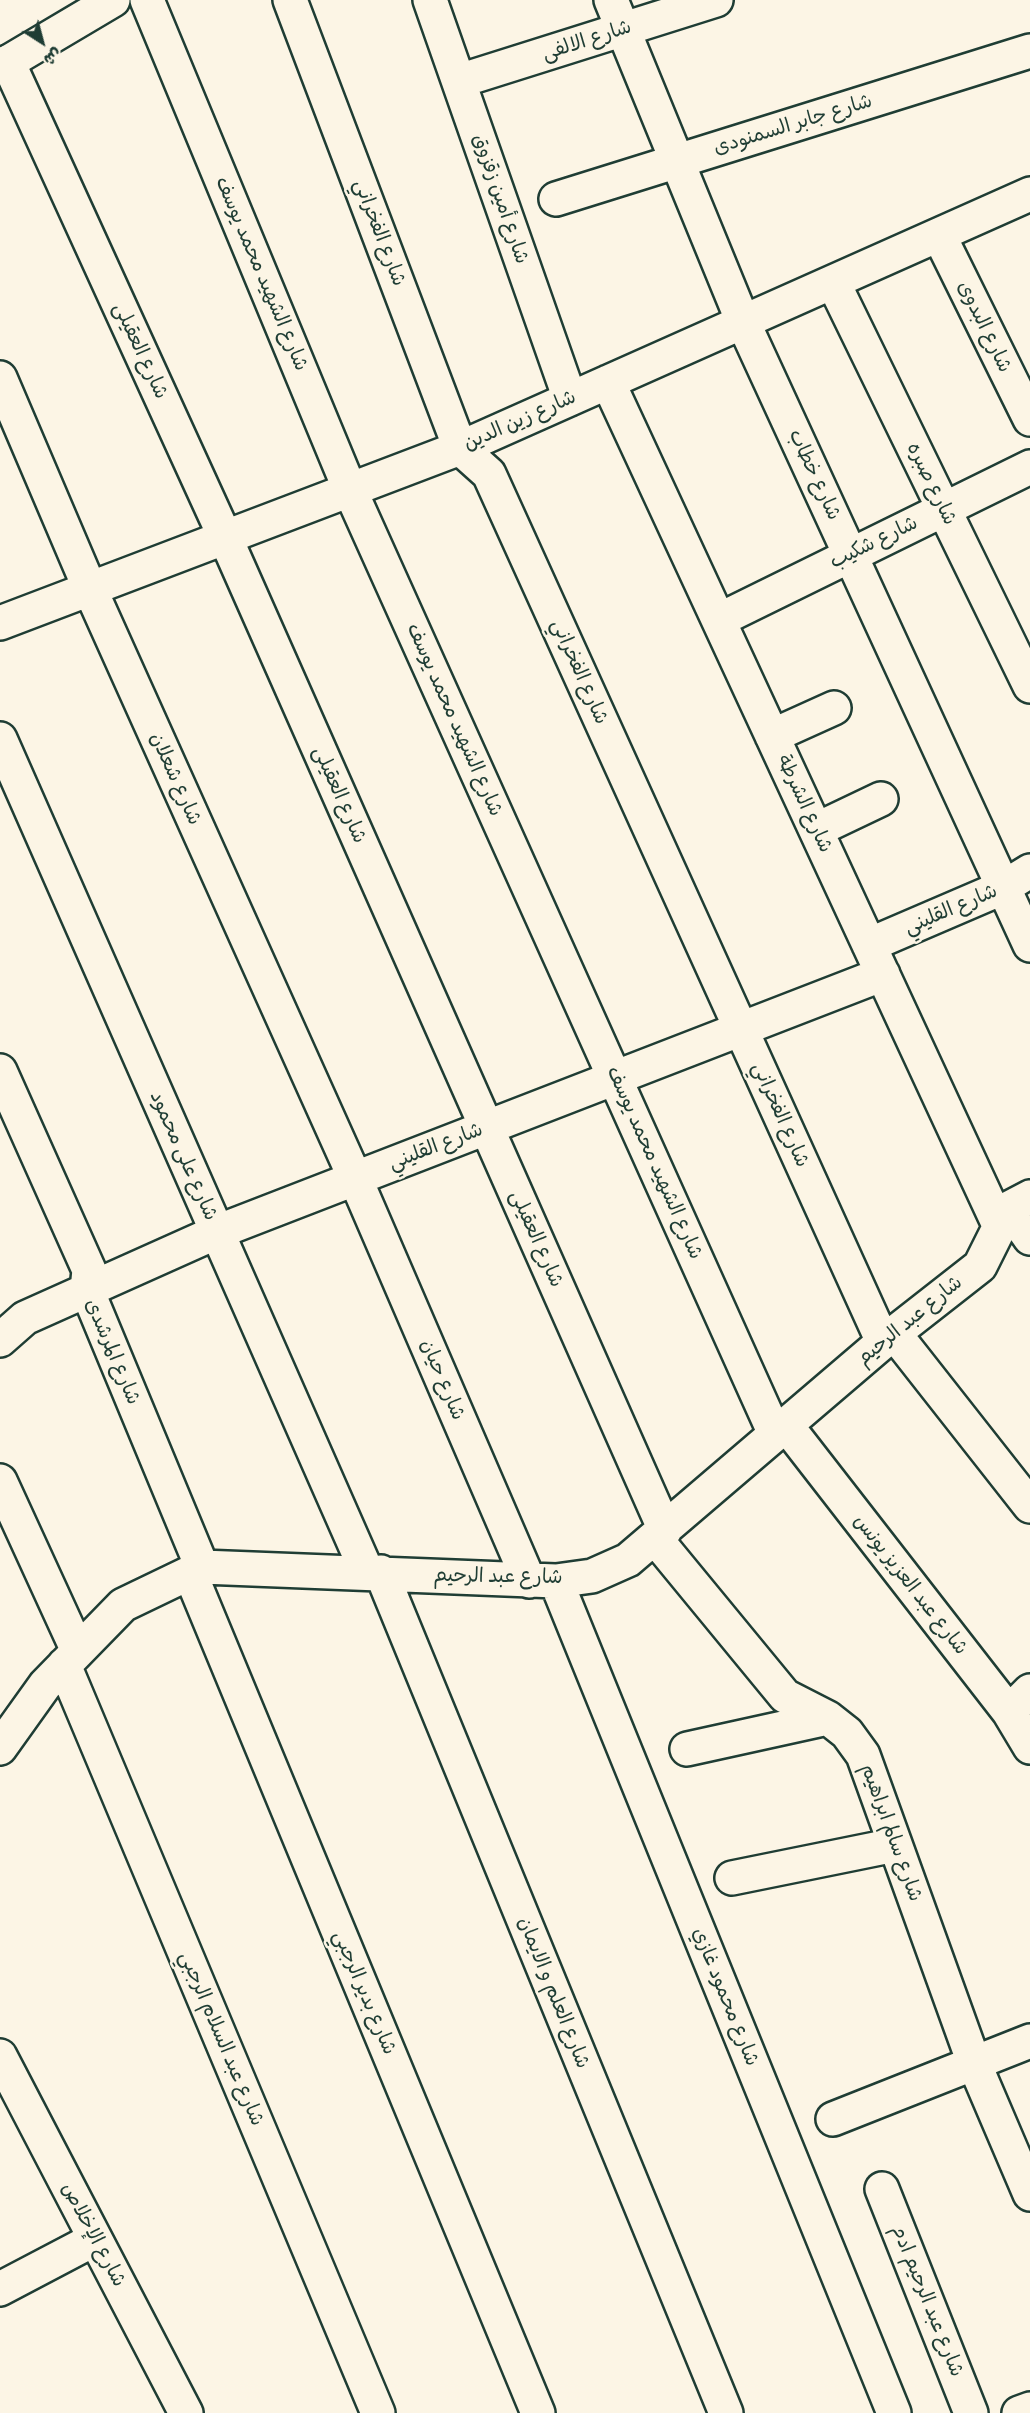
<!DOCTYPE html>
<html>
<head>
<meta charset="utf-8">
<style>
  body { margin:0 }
  #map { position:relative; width:1030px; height:2413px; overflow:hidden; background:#fcf5e5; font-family:Pangolin,"Playpen Sans Arabic",sans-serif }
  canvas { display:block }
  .north { position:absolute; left:12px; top:12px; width:60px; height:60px; -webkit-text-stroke:4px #fcf5e5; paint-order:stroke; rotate:144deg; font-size:16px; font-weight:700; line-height:24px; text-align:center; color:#1f3d34 }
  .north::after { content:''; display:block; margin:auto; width:21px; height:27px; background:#1f3d34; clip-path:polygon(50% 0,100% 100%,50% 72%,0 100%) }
</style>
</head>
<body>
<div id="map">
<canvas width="1030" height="2413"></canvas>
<div class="north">ش</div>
</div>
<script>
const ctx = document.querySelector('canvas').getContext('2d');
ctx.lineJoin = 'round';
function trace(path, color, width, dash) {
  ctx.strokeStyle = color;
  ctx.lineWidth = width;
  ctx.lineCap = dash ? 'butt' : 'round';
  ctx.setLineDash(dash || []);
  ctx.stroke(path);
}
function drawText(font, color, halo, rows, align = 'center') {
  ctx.font = font + ' Pangolin,"Playpen Sans Arabic",sans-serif';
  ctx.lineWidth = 5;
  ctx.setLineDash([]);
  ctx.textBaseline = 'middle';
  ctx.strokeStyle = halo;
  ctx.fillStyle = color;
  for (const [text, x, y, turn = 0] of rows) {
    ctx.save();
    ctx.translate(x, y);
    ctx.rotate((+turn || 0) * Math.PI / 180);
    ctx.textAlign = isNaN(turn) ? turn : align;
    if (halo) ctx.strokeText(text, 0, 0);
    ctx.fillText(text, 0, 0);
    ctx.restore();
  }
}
const minor = new Path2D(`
  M147,0L350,490L775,1434
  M290,0L460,448L489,474L883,1342
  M430,0L570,399
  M611,0L743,322L1030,945
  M8,62L225,537L665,1530
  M459,81L716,0
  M556,199L1030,51
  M939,235L1030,419
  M833,282L1030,686
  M0,378L90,589L355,1178L529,1581
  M608,382L999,1225
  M719,620L1030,467
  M0,623L460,448L1030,194
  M772,736L834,708
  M0,739L367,1572
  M816,830L881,799
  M869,945L1004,887L1030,871
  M0,1071L89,1270L87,1290L202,1567
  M1009,1208L1030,1238
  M894,1333L1030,1506
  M0,1340L25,1318L217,1232L883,974
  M786,1425L1009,1712L1030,1747
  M0,1481L78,1651
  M655,1538L785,1696L828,1718L847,1733L863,1755L974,2063L1030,2194
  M381,1572L726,2413
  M190,1573L538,2413
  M556,1581L894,2413
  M64,1665L378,2413
  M1009,1712L1030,1691
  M0,1748L45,1685L123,1605L202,1567L556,1581L592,1576L628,1560L883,1342L980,1266L1009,1208L1030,1197
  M687,1749L828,1718
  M732,1878L895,1845
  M0,2056L186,2413
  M833,2119L1030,2041
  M882,2189L971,2413
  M0,2289L95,2239
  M1019,2413L1030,2409`);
const major = new Path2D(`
  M0,67L113,0`);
const streetNames = [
  ["شارع الالفى",587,41,-18],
  ["شارع جابر السمنودى",793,125,-17],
  ["شارع أمين زقزوق",500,199,71],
  ["شارع الفخراني",379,233,69],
  ["شارع الشهيد محمد يوسف",261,274,67],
  ["شارع البدوى",984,327,64],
  ["شارع العقيلى",140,351,65],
  ["شارع زين الدين",520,421,-24],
  ["شارع خطاب",814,475,65],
  ["شارع صبره",931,484,64],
  ["شارع شكيب",874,543,-26],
  ["شارع الفخراني",579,672,66],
  ["شارع الشهيد محمد يوسف",454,720,66],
  ["شارع شعلان",175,779,66],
  ["شارع العقيلى",339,795,66],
  ["شارع الشرطة",804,804,65],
  ["شارع القليني",951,910,-23],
  ["شارع الفخراني",780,1115,66],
  ["شارع القليني",436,1147,-21],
  ["شارع على محمود",183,1156,66],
  ["شارع الشهيد محمد يوسف",654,1163,66],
  ["شارع العقيلى",536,1239,66],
  ["شارع عبد الرحيم",910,1321,-39],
  ["شارع المرشدى",112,1352,67],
  ["شارع حيان",442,1380,67],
  ["شارع عبد الرحيم",498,1577,1],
  ["شارع عبد العزيز يونس",910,1585,52],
  ["شارع سالم ابراهيم",891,1833,70],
  ["شارع بدير الرجبي",364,1993,67],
  ["شارع العلم و الايمان",553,1993,68],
  ["شارع محمود غازي",725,1997,68],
  ["شارع عبد السلام الرجبي",221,2039,67],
  ["شارع الإخلاص",93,2235,62],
  ["شارع عبد الرحيم ادم",927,2301,68]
];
trace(minor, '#1f3d34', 38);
trace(major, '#1f3d34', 38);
trace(minor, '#fcf5e5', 33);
trace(major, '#fcf5e5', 33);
drawText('20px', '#1f3d34', '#fcf5e5', streetNames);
</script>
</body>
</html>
